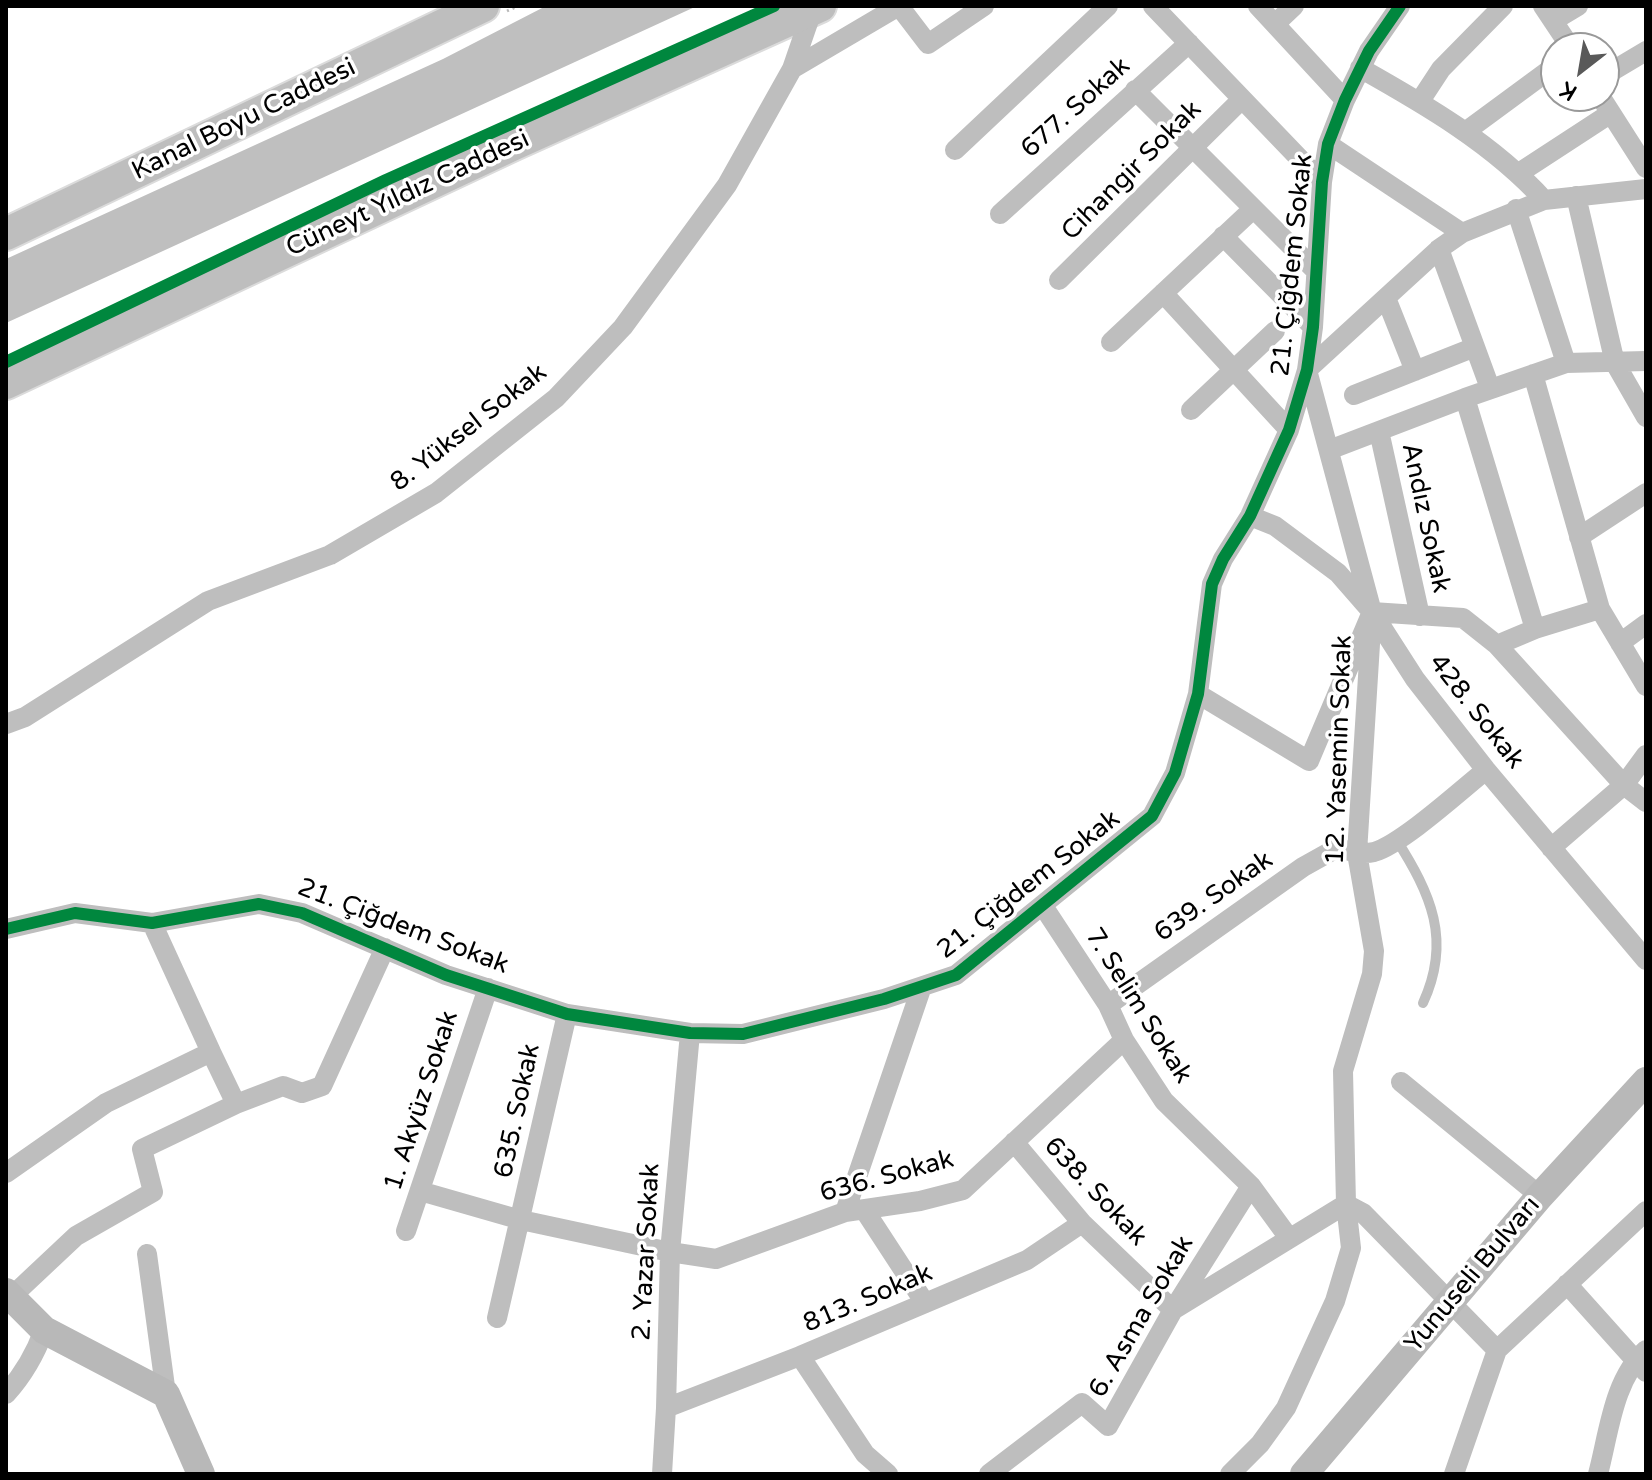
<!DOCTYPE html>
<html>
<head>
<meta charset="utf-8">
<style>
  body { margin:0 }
  #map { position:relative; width:1652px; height:1480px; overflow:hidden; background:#fff; font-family:"Varela Round",sans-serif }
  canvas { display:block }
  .frame { position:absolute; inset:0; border:8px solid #000; pointer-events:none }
  .north { position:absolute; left:1540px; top:32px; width:80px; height:80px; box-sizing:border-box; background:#fff; border:2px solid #999; border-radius:50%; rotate:211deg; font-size:22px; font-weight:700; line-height:32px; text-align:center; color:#000 }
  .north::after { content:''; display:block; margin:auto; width:28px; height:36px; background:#595959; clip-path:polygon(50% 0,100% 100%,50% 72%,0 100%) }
</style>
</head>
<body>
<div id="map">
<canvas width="1652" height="1480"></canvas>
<div class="frame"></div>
<div class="north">K</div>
</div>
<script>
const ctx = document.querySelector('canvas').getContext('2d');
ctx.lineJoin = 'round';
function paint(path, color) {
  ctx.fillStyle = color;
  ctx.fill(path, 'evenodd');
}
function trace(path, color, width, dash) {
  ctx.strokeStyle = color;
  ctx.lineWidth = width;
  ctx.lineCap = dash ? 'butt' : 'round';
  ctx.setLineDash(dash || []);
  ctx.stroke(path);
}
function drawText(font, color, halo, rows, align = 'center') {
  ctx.font = font + ' "Varela Round",sans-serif';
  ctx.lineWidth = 7;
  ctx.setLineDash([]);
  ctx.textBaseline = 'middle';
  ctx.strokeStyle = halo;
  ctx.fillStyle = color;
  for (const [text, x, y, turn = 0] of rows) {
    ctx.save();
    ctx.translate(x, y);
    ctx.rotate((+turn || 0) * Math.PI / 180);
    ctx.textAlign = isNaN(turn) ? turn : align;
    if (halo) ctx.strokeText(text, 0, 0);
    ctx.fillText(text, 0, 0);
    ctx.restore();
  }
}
const water = new Path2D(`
  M546,6H697L6,323V259L443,59Z`);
const path = new Path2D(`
  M507,11L518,6`);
const lane = new Path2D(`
  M1396,839C1431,894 1452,940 1423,1003`);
const street = new Path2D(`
  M1153,6L1322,182
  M1258,6L1345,100
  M1543,6L1571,48
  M1553,21L1578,6
  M1275,24L1294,6
  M1360,68C1426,105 1493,144 1544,200
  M792,69L899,6L928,44L984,6
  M1604,76L1646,51
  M1135,90L1316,271
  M1600,96L1646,168
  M1420,101L1441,69L1503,6
  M1465,132L1556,65
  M1328,144L1462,233
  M955,150L1108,6
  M1519,173L1611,113
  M1576,196L1615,363L1646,417
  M1516,209L1566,363
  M1000,214L1189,43
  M1223,236L1313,327
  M1439,249L1490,388
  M1059,280L1242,99
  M1163,293L1289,430
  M1386,298L1415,371
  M1111,342L1253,209
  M1646,361L1566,363L1465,398L1535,629L1497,645L1624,785L1646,802
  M1307,370L1439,249L1462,233L1544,200L1646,189
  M1533,374L1600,609L1646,686
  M1354,395L1475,347
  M1191,410L1275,331
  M1379,431L1420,616
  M1329,450L1465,398
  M1250,516L1275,526L1338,573L1372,612L1415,679L1486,770L1646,960
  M1579,537L1646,493
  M1372,612L1463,618L1497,645
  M1535,629L1600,609
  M1620,643L1646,624
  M1198,694L1309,761L1372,612L1307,370
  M6,724L25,717L208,601L330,555L436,493L556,398L623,327L727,185L792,69L812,11
  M1551,848L1624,785L1646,755
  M1043,906L1108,1005L1124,1040L1164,1101L1251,1186L1289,1238
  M6,929L75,913L152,923L259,904L302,913L446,975L567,1014L690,1033L743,1034L884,999L956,975L1152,816L1175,773L1198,694L1212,584L1223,559L1250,516L1289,430L1307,370L1313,327L1322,182L1328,144L1345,100L1369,51L1400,6
  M1108,1005L1303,867L1337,848C1349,851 1362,855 1374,852C1402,844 1461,790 1486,770
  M211,1052L236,1104
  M1401,1082L1540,1196
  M1014,1142L1082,1223L1173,1310L1346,1204L1363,1213L1497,1350L1646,1211
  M6,1173L106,1103L211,1052L152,923
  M420,1191L521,1220L670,1252L716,1259L845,1212L920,1201L963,1190L1124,1040
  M865,1211L925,1303
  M845,1212L921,989
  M406,1231L488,988
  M147,1254L166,1394
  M1567,1284L1646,1372
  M10,1298L76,1236L153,1192L142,1149L236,1104L283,1086L302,1093L322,1086L385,948
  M497,1318L567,1014
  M800,1356L865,1454L888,1474
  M6,1394C24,1374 35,1355 44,1330
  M666,1408L800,1356L1027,1260L1082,1223
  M662,1474L666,1408L670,1252L690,1033
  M989,1474L1082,1403L1108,1426L1173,1310L1251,1186
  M1230,1474L1260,1444L1286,1408L1335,1301L1351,1248L1346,1204L1343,1071L1372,974L1374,951L1357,853L1372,612
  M1454,1474L1497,1350
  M1598,1474C1609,1433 1613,1380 1646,1350`);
const secondary = new Path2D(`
  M6,1292L44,1330L166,1394L201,1474
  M1304,1474L1540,1196L1646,1081`);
const primary = new Path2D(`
  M6,234L483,6
  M6,383L514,144L820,6`);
const cycleway = new Path2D(`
  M6,362L386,180L774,6
  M6,929L75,913L152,923L259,904L302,913L446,975L567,1014L690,1033L743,1034L884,999L956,975L1152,816L1175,773L1198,694L1212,584L1223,559L1250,516L1289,430L1307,370L1313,327L1322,182L1328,144L1345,100L1369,51L1400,6`);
const streetNames = [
  ["677. Sokak",1076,108,-42],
  ["Kanal Boyu Caddesi",244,120,-26],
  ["Cihangir Sokak",1132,171,-45],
  ["Cüneyt Yıldız Caddesi",408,194,-25],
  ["21. Çiğdem Sokak",1293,265,-84],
  ["8. Yüksel Sokak",469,428,-38],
  ["Andız Sokak",1425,518,78],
  ["428. Sokak",1476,712,52],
  ["12. Yasemin Sokak",1340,750,-88],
  ["21. Çiğdem Sokak",1029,885,-38],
  ["639. Sokak",1214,897,-35],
  ["21. Çiğdem Sokak",403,927,21],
  ["7. Selim Sokak",1138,1006,58],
  ["1. Akyüz Sokak",422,1101,-72],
  ["635. Sokak",518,1111,-78],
  ["636. Sokak",887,1177,-15],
  ["638. Sokak",1095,1192,47],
  ["2. Yazar Sokak",647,1252,-87],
  ["Yunuseli Bulvarı",1473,1275,-50],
  ["813. Sokak",868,1299,-23],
  ["6. Asma Sokak",1142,1317,-60]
];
paint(water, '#bfbfbf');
trace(primary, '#dbdbdb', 36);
trace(path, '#b9b9b9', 3, [2, 4]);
trace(lane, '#bebebe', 10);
trace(street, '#bebebe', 20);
trace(secondary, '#b8b8b8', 28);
trace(primary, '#bebebe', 32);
trace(cycleway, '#00873e', 12);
drawText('26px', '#000', '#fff', streetNames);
</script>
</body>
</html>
